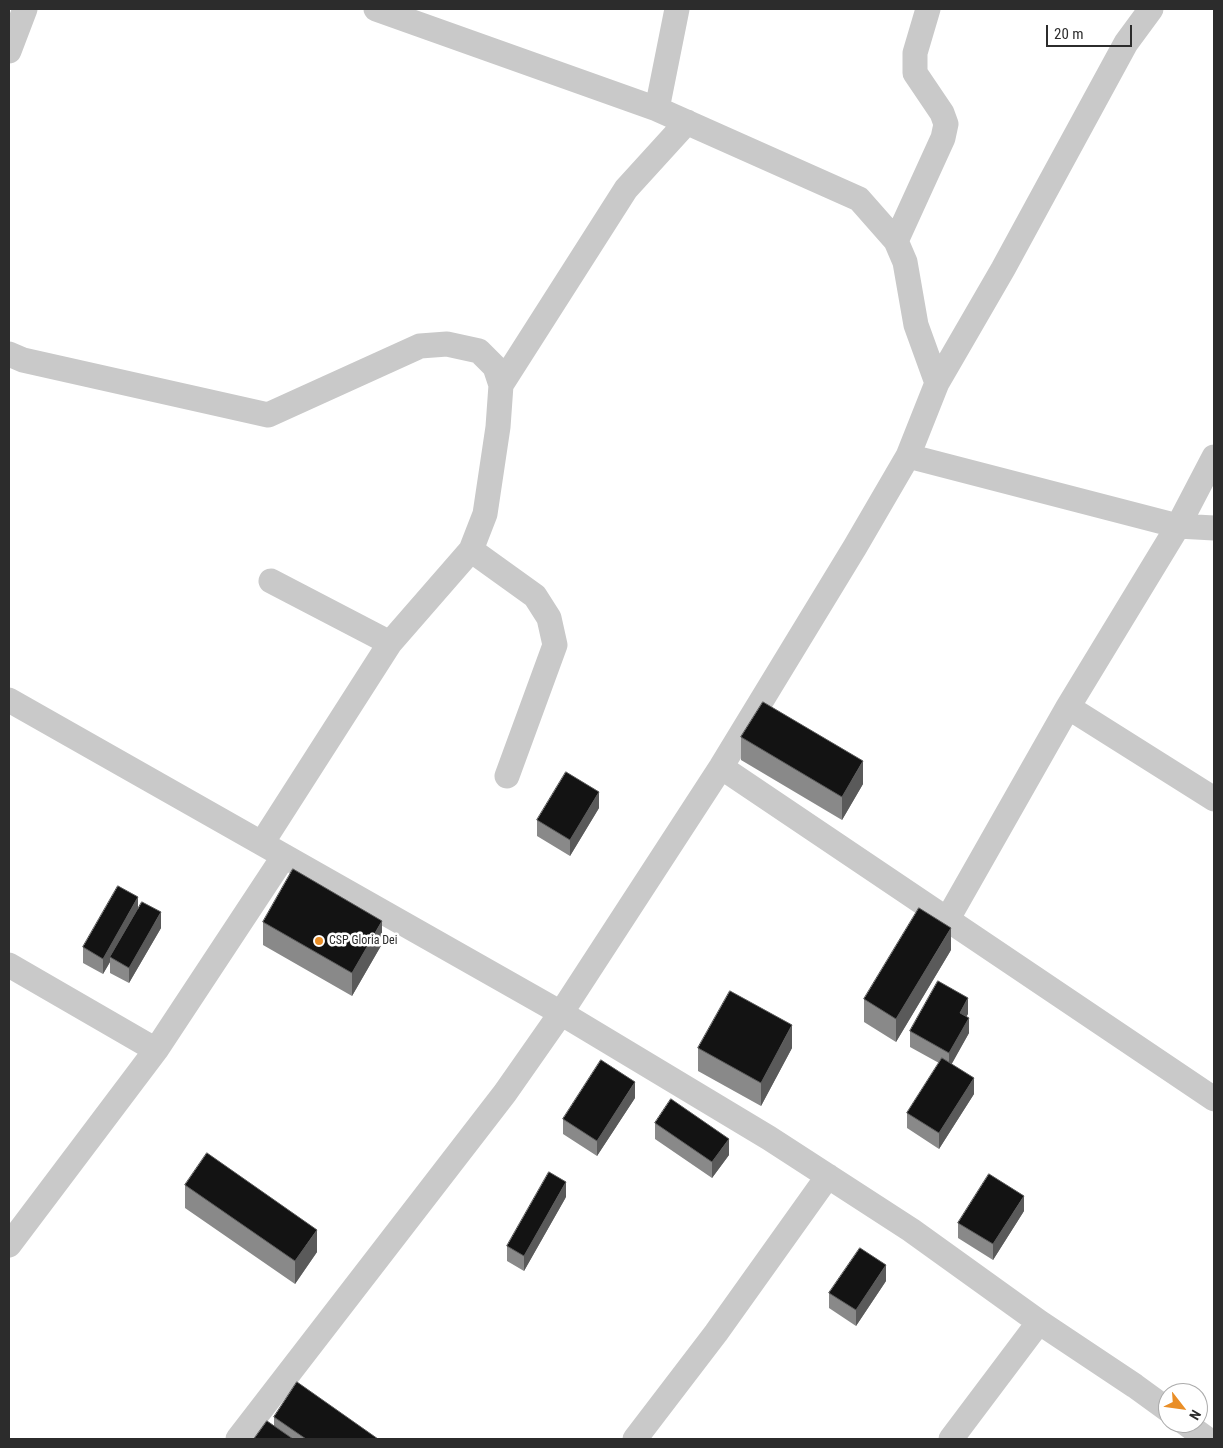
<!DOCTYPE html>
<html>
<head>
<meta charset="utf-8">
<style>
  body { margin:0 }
  #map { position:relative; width:1223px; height:1448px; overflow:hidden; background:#fff; font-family:"Roboto Condensed",sans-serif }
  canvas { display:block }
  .frame { position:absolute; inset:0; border:10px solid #2c2c2c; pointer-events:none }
  .north { position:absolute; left:1158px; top:1383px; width:50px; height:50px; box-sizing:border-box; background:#fff; border:1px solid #ababab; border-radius:50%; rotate:120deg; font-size:14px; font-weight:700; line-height:20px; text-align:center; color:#2c2c2c }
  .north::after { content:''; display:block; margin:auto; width:18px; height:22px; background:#e98e27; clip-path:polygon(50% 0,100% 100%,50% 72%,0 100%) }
  .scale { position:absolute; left:1046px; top:25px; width:86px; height:22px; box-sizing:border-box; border:2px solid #2c2c2c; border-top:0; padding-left:6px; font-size:15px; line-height:18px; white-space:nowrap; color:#2c2c2c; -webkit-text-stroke:4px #fff; paint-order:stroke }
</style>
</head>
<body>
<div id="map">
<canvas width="1223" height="1448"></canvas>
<div class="frame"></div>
<div class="north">N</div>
<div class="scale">20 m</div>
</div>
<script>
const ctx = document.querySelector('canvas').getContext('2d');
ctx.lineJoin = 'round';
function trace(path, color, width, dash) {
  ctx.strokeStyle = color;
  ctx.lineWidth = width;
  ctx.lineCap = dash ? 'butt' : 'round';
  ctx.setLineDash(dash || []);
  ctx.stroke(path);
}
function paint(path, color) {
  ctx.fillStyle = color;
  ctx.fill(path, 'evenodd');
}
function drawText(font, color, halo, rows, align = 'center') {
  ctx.font = font + ' "Roboto Condensed",sans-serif';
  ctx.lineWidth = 5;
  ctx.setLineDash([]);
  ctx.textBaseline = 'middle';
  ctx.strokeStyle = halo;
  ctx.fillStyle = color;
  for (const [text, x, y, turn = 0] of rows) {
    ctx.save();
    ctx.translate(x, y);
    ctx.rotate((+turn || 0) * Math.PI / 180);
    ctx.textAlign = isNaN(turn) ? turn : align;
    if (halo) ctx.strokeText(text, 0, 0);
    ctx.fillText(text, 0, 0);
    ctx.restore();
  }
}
const street = new Path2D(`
  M376,9L657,109L859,199L896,241L905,262L916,325L937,383
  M9,51L25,9
  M657,109L677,9
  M896,241L943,138L946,124L942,113L915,73V53L928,9
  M9,354L23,360L268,415L420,346L447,344L479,351L495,367L501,385L498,427L485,514L471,550L390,643L262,843
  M501,385L626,189L687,122
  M908,456L1178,526L1214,528
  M471,550L535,596L549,618L555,645L507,776
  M271,581L390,643
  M9,700L561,1013L769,1138L911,1230L1039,1322L1135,1386L1168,1410
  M1068,707L1214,799
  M721,767L1214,1099
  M947,920L1068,707L1178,526L1214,457
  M9,965L156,1050
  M9,1245L156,1050L284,856
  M1185,1423L1207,1439
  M238,1439L505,1093L561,1013L721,767L855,547L908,456L937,383L1003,269L1126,43L1151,9
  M635,1439L716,1333L828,1176
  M951,1439L1039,1322`);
const wall = new Path2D(`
  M741,737L863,784L842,820L741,760Z
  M599,808L570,856L537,836V820Z
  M138,909L161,928L129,983L110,973V962L103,974L83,963V947Z
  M263,922L382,944L352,996L263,945Z
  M951,950L896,1042L864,1022V999Z
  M968,1014L966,1016L969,1033L951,1064L974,1094L939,1149L907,1128V1113L939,1063L910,1047V1031Z
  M698,1048H792L761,1106L698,1071Z
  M635,1098L597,1156L563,1134V1119Z
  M655,1123L729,1155L712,1178L655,1139Z
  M185,1185L317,1252L295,1284L185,1208Z
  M566,1197L524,1271L507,1261V1246Z
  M1024,1211L993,1260L958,1238V1223Z
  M886,1281L856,1326L829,1308V1293Z
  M274,1417L378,1439H254L274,1425Z`);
const shadedWall = new Path2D(`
  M863,761V784L842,820V797Z
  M599,792V808L570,856V840Z
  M138,897V912L110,957V962L103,974V959Z
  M161,912V928L129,983V968Z
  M382,921V944L352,996V973Z
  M951,928V950L896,1042V1019Z
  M968,998V1014L960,1028V1013Z
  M969,1018V1033L949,1069V1053Z
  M792,1025V1048L761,1106V1083Z
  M974,1078V1094L939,1149V1133Z
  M635,1082V1098L597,1156V1141Z
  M729,1139V1155L712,1178V1162Z
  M566,1182V1197L524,1271V1256Z
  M1024,1196V1211L993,1260V1244Z
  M317,1230V1252L295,1284V1261Z
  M886,1265V1281L856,1326V1310Z`);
const building = new Path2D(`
  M763,702L863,761L842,797L741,737Z
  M566,772L599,792L570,840L537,820Z
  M293,869L382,921L352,973L263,922Z
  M118,886L138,897L103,959L83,947Z
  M142,902L161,912L129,968L110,957Z
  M919,908L951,928L896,1019L864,999Z
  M938,981L968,998L960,1013L969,1018L949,1053L910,1031Z
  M730,991L792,1025L761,1083L698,1048Z
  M942,1058L974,1078L939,1133L907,1113Z
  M601,1060L635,1082L597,1141L563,1119Z
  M671,1099L729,1139L712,1162L655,1123Z
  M207,1153L317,1230L295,1261L185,1185Z
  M549,1172L566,1182L524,1256L507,1246Z
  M989,1174L1024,1196L993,1244L958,1223Z
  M860,1248L886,1265L856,1310L829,1293Z
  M297,1382L378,1439H306L274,1417Z
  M267,1421L293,1439H254Z`);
const markers = [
  [319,941,5,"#e98e27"]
];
const poiNames = [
  ["CSP Gloria Dei",329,941]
];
trace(street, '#c9c9c9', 25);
paint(wall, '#898989');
paint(shadedWall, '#5a5a5a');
paint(building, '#131313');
trace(building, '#5a5a5a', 1);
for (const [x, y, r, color] of markers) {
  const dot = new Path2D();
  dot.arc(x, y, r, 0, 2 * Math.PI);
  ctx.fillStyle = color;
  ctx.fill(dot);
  trace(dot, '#fff', 2);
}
drawText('12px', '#2c2c2c', '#fff', poiNames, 'left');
</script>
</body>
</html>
